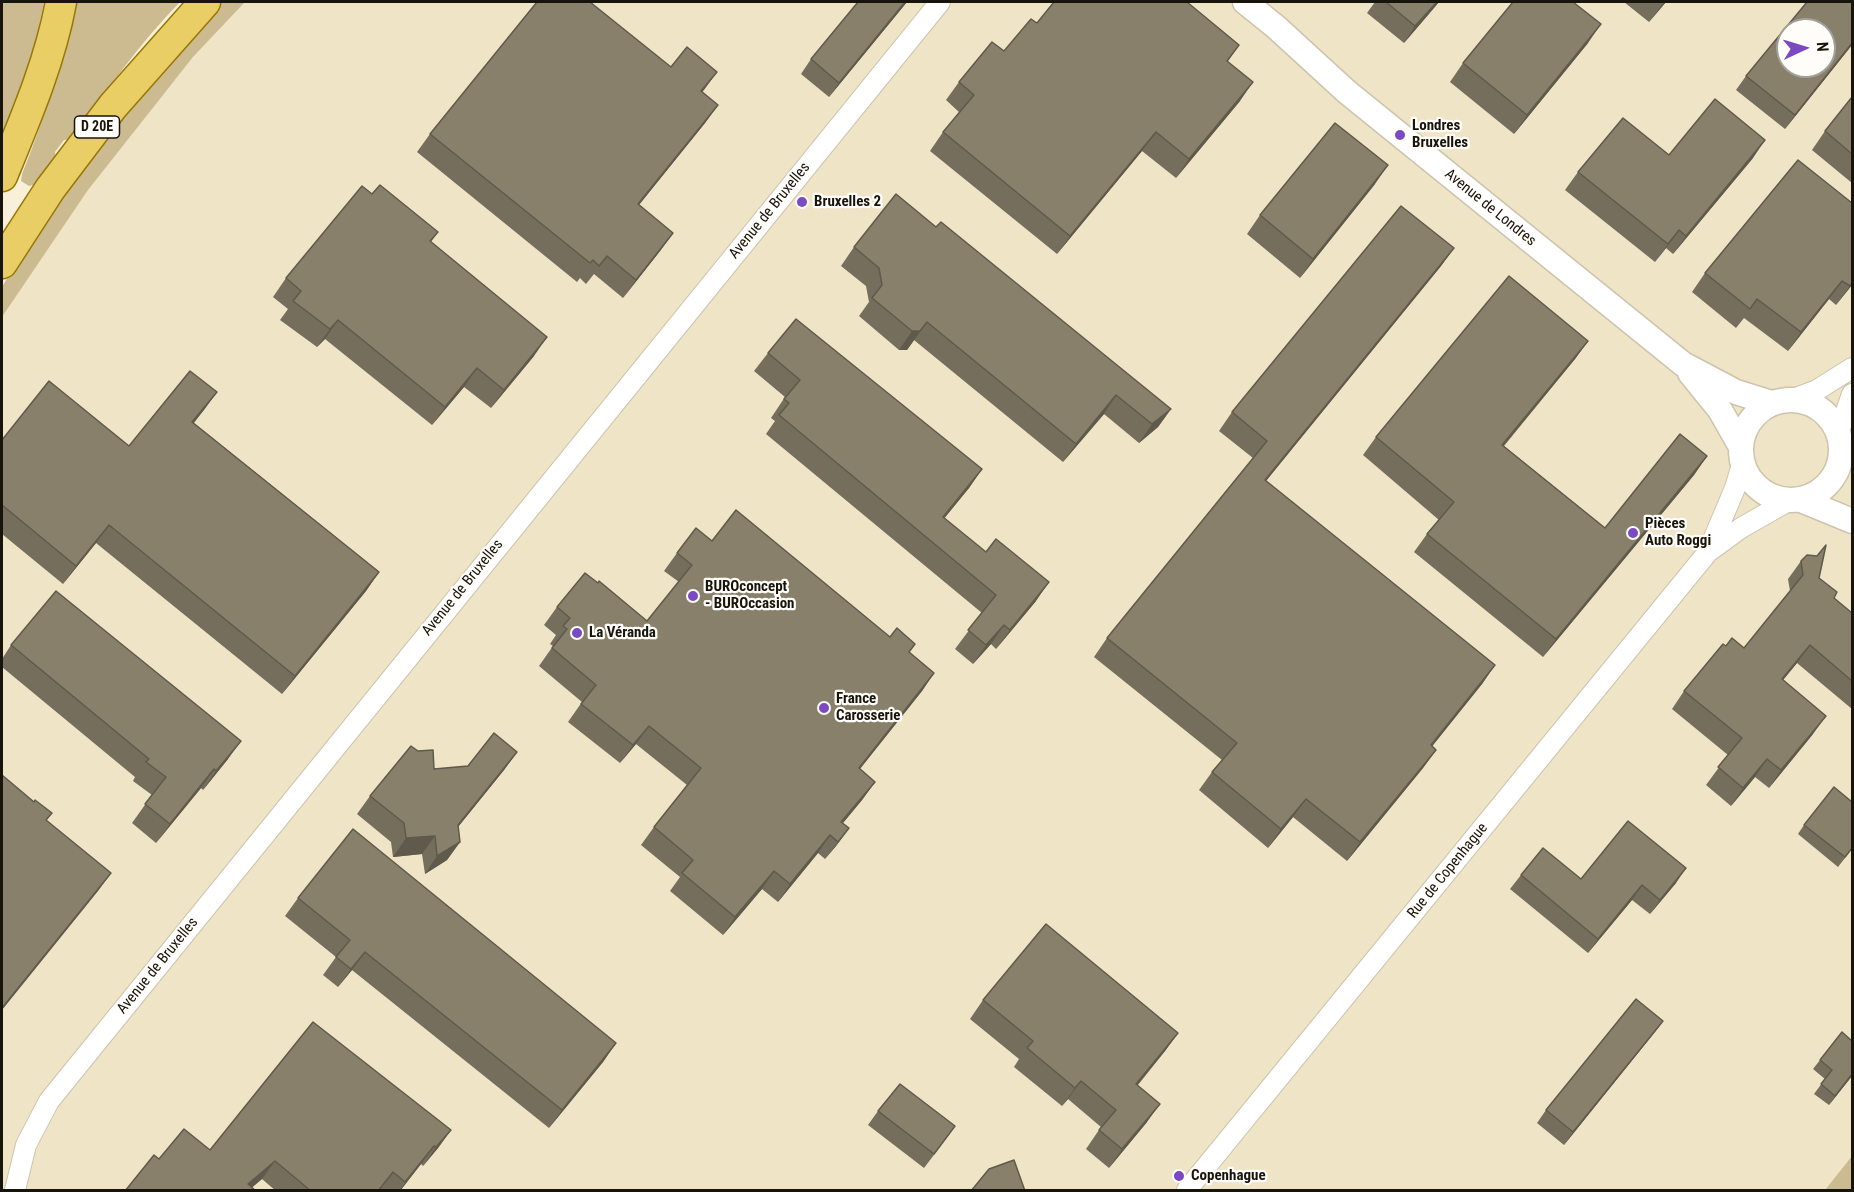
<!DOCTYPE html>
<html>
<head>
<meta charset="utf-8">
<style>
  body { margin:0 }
  #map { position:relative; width:1854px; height:1192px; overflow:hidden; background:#f9f0d9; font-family:"Roboto Condensed",sans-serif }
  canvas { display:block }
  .frame { position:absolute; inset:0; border:3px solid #17140c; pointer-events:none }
  .north { position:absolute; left:1776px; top:18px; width:60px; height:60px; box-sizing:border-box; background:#fffdf9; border:2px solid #a2a09a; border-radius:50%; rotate:86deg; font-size:16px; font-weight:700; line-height:24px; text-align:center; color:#17140c }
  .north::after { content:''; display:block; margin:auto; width:21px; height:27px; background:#7b49c1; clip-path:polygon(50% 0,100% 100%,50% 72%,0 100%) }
</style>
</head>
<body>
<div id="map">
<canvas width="1854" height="1192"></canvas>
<div class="frame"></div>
<div class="north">N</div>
</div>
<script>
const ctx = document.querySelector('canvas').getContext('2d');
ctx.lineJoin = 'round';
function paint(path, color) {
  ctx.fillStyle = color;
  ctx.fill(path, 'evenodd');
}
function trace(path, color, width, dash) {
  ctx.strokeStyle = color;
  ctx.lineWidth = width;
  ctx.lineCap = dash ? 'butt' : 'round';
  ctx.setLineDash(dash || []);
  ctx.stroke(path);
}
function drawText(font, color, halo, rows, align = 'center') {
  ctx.font = font + ' "Roboto Condensed",sans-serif';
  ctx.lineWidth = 4.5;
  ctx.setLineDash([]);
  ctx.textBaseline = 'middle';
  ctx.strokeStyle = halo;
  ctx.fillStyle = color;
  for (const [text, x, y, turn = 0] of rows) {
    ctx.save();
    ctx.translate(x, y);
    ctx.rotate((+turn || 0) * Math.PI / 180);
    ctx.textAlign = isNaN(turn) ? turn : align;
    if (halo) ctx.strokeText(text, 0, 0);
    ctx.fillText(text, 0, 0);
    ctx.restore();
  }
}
const built = new Path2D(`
  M245,2H1852V1156L1825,1190H2V317L88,190L121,147L193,57ZM1788,30H1824V66H1788Z`);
const green = new Path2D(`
  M2,2H44C35,51 20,95 2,142Z
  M74,2H180C140,43 105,92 72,139L64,140L55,152L56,160L36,184L29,186L21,181L22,174C45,117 62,61 74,2Z
  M220,2H245L193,57L88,190L2,317V287L9,275L107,136Z
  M1852,1156V1190H1825Z`);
const minor = new Path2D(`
  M1793,399L1817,390L1852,368
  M1838,434L1852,394
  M1742,465L1735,488L1708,552L1741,528L1790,500
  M15,1190L26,1145L49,1101L940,2
  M1187,1190L1708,552`);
const tertiary = new Path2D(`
  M1245,2L1276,27L1347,92L1683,364L1736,392L1771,403
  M1690,373L1720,410L1740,445
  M1741 450a50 50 0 1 1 100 0a50 50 0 1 1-100 0Z
  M1801,500L1852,521`);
const primary = new Path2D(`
  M2,176C25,120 50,62 61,2
  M2,263L50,189L113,106L205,2`);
const wall = new Path2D(`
  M907,2L829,97L801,74L811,59Z
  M1375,2H1439L1404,43L1367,13Z
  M1624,2H1666L1649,22Z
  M1852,2V45L1785,129L1736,90L1746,76Z
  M1037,23L1239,45L1228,61L1240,101L1176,178L1142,151L1057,254L930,151L943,132L960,113L946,100L959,82L1004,51Z
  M1588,43L1514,134L1450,82L1463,63Z
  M702,92L718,105L705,123L639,205L673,233L660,251L623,298L594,274L586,284L580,278L577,282L417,152L430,134Z
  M1852,97V183L1812,150L1825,131Z
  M1669,155L1753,158L1673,254L1666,248L1655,262L1565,190L1578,172Z
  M1375,184L1300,278L1247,234L1260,215Z
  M372,194L438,232L431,242L534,356L491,408L464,387L432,425L325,339L317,347L280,320L288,309L273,297L286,278Z
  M1852,203V285L1836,305L1829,299L1788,351L1744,318L1736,328L1692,292L1705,273Z
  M936,227L1171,409L1158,427L1139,443L1104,414L1063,462L914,340L907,350H899L859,316L869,302L866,286L841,266L854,247Z
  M1454,248L1441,266L1266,481L1495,665L1482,684L1432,746L1436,750L1423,768L1347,861L1293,817L1268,848L1199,790L1212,772L1222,760L1094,657L1107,638L1253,458L1219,431L1232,412Z
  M1588,341L1575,359L1504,446L1605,528L1707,456L1694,475L1543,657L1414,552L1427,534L1439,520L1363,455L1376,437Z
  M768,353L982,469L969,488L944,518L1036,601L996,649L991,644L973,664L955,649L982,613L766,434L775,421L771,418L785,397L754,371Z
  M217,392L194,423L379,572L366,591L282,694L96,543L63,584L2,534V440L129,446Z
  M712,541L890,637L915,644L909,652L934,673L922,691L860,769L875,782L862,800L843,823L849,828L836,846L825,859L818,853L778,902L762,889L723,935L670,891L680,877L641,845L654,827L687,785L636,744L620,763L568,722L582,702L539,666L553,646L550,644L556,635L544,625L557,607L647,621L679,582L664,571L677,553Z
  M1801,561L1819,578L1834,598L1852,613V709L1797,663L1783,680L1813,734L1769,788L1755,777L1731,806L1706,785L1728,755L1672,709L1684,691L1726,646L1744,648L1790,591L1788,579Z
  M11,645L228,759L203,790L201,788L156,843L132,823L152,795L133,781L135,777L2,667V659Z
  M517,752L504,770L458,827L460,842L447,860L425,874L422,854L393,857L391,842L357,814L370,796L434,769L468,766Z
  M1852,802V849L1838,867L1798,834L1804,825Z
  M1521,875L1581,879L1676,883L1650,914L1632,900L1588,953L1510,889Z
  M298,898L616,1043L603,1062L549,1128L352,970L338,987L323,975L336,957L285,916Z
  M983,1000L1178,1033L1165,1051L1138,1085L1147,1122L1109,1168L1086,1149L1101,1127L1068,1099L1062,1106L1014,1067L1019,1059L970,1019Z
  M1663,1021L1654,1033L1564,1145L1537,1123L1546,1110Z
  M1820,1060L1852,1076L1829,1105L1814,1094L1825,1079L1813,1069Z
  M878,1111L955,1126L924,1168L868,1125Z
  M451,1130L438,1148L423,1166L421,1164L400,1191H276L262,1179L252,1187L159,1159L210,1150Z`);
const shadedWall = new Path2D(`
  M905,2H907L829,97L839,83Z
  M1437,2H1439L1434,8L1404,43L1415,26Z
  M1664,2H1666L1649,22Z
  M1601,24L1588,43L1514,134L1527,115Z
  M1852,43V45L1785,129L1795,115Z
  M717,72L704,90L688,110L701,91Z
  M1253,82L1240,101L1176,178L1189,159Z
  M718,105L705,123L625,222L638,204Z
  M1156,132L1142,151L1057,254L1070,236Z
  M1765,140L1753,158L1673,254L1686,236Z
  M1388,165L1375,184L1300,278L1313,259Z
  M1679,230L1666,248L1655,262L1668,244Z
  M673,233L660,251L623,298L636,280Z
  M1454,248L1441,266L1252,498L1265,480Z
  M1842,281L1829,299L1788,351L1801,332Z
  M1852,283V285L1836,305Z
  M338,320L325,339L317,347L330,329Z
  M927,322L907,350H899L912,331Z
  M547,337L534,356L491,408L504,390Z
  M1588,341L1575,359L1489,463L1502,445Z
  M477,368L464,387L432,425L445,407Z
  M217,392L204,410L179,440L192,422Z
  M1116,395L1104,414L1063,462L1076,444Z
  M1171,409L1158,427L1139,443L1152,424Z
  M1707,456L1694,475L1543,657L1556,639Z
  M982,469L969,488L930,536L943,517Z
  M109,525L96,543L63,584L76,566Z
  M379,572L366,591L282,694L295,676Z
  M1049,582L1036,601L996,649L1010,630Z
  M1004,625L991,644L973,664L986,645Z
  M1810,645L1797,663L1769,697L1782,679Z
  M1495,665L1482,684L1418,764L1431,745Z
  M934,673L922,691L846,786L859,768Z
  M1826,716L1813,734L1769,788L1781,770Z
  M649,726L636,744L620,763L633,745Z
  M241,741L228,759L203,790L216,771Z
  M1436,750L1423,768L1347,861L1360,842Z
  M517,752L504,770L445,843L458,825Z
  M1767,759L1755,777L1731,806L1743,788Z
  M214,769L201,788L156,843L170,824Z
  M875,782L862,800L832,836L841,822Z
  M1306,799L1293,817L1268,848L1281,829Z
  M849,828L836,846L825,859L838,842Z
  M830,835L818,853L778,902L790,884Z
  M435,836L422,854L393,857L406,838Z
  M460,842L447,860L425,874L437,856Z
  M1686,868L1676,883L1650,914L1660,900Z
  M774,871L762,889L723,935L735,917Z
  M111,873L98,891L2,1010V1008Z
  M1642,885L1632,900L1588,953L1598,939Z
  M365,952L352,970L338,987L351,969Z
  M1663,1021L1654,1033L1564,1145L1573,1132Z
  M1178,1033L1165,1051L1123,1102L1136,1084Z
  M616,1043L603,1062L549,1128L562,1110Z
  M1852,1074V1076L1829,1105L1835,1096Z
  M1081,1081L1068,1099L1062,1106L1075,1088Z
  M1160,1104L1147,1122L1109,1168L1122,1149Z
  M955,1126L945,1140L924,1168L934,1154Z
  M451,1130L438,1148L423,1166L436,1147Z
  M434,1146L421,1164L400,1191H399Z
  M275,1161L262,1179L248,1191V1184Z`);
const building = new Path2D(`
  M537,2H590L671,67L687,47L717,72L701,91L718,105L638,204L673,233L636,280L607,256L599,266L593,260L590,263L430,134Z
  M858,2H905L839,83L811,59Z
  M1054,2H1187L1239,45L1227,61L1253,82L1189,159L1156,132L1070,236L943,132L974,95L959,82L992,42L1004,51L1031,19L1037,23Z
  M1386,2H1437L1415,26Z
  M1513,2H1573L1601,24L1527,115L1463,63Z
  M1807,2H1852V43L1795,115L1746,76ZM1788,30H1824V66H1788Z
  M1852,97V154L1825,131Z
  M1715,99L1765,140L1686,236L1679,230L1668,244L1578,172L1623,118L1669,155Z
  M1335,123L1388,165L1313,259L1260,215Z
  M1798,160L1852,203V283L1850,286L1842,281L1801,332L1757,299L1750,309L1705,273Z
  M380,185L438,232L430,241L547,337L504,390L477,368L445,407L338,320L330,329L293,301L301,291L286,278L362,186L372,194Z
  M896,194L936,227L941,222L1171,409L1152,424L1116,395L1076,444L927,322L920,331H912L872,298L882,285L879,268L854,247Z
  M1401,206L1454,248L1265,480L1495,665L1431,745L1436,750L1360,842L1306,799L1281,829L1212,772L1237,743L1107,638L1267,441L1232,412Z
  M1509,276L1588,341L1502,445L1605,528L1680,434L1707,456L1556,639L1427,534L1454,502L1376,437Z
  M796,319L982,469L943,517L986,552L996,539L1049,582L1010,630L1004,625L986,645L968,630L996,595L779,415L789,403L784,399L800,380L768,353Z
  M190,371L217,392L192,422L379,572L295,676L109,525L76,566L2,505V440L49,381L129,446Z
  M736,510L890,637L897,628L915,644L909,652L934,673L859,768L875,782L841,822L849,828L838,842L830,835L790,884L774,871L735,917L682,873L693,860L654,827L701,768L649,726L633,745L581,704L596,685L552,648L567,629L563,626L570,618L557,607L585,573L598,583L599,581L647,621L692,565L677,553L696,528L712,541Z
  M1826,545L1819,578L1837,592L1834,598L1852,613V681L1810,645L1782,679L1826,716L1781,770L1767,759L1743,788L1718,767L1742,738L1684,691L1723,644L1726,646L1732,638L1744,648L1803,575L1801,561L1807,555L1817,556Z
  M56,591L241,741L216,771L214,769L170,824L145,804L166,777L146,762L149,759L11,645Z
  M494,733L517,752L458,825L460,842L437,856L435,836L406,838L404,823L370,796L411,746L418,751L433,750L434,769L468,766Z
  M2,775L34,802L35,800L52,813L46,820L111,873L2,1008Z
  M1834,787L1852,802V848L1845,857L1804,825Z
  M1628,821L1686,868L1660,900L1642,885L1598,939L1521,875L1543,848L1581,879Z
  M353,829L616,1043L562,1110L365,952L351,969L336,957L350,940L298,898Z
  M1046,924L1178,1033L1136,1084L1160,1104L1122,1149L1099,1130L1116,1110L1081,1081L1075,1088L1027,1048L1033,1041L983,1000Z
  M1636,999L1663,1021L1573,1132L1546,1110Z
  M313,1022L451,1130L436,1147L434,1146L405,1182L393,1172L378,1191L330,1190L311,1191L275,1161L248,1184L256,1191H125L154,1155L159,1159L184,1129L210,1150Z
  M1842,1032L1852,1041V1074L1835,1096L1821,1084L1832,1070L1820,1060Z
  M900,1084L955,1126L934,1154L878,1111Z
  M1014,1160L1025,1191H971L989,1169Z`);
const markers = [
  [1400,135,6,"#7b49c1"],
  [802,202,6,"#7b49c1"],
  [1633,533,6,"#7b49c1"],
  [693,596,6,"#7b49c1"],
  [577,633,6,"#7b49c1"],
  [824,708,6,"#7b49c1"],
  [1179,1176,6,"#7b49c1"]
];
const shields = [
  [97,127,45]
];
const shieldNames = [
  ["D 20E",97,127]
];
const poiNames = [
  ["Londres",1412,126],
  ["Bruxelles",1412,143],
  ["Bruxelles 2",814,202],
  ["Pièces",1645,524],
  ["Auto Roggi",1645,541],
  ["BUROconcept",705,587],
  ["- BUROccasion",705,604],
  ["La Véranda",589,633],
  ["France",836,699],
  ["Carosserie",836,716],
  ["Copenhague",1191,1176]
];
const streetNames = [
  ["Avenue de Londres",1490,208,39],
  ["Avenue de Bruxelles",770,211,-51],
  ["Avenue de Bruxelles",463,588,-51],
  ["Rue de Copenhague",1448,871,-51],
  ["Avenue de Bruxelles",158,966,-51]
];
paint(built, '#efe4c6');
paint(green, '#ccbb90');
trace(minor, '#cdc4ae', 22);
trace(tertiary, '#cdc4ae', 27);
trace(primary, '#967704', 33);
trace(minor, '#fff', 20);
trace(tertiary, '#fff', 24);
trace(primary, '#e9ce66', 30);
paint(wall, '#756e5c');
paint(shadedWall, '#5f5a4b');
paint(building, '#88806b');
trace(building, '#5f5a4b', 1.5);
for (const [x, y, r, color] of markers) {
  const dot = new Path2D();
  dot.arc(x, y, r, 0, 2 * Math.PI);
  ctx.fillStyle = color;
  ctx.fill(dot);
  trace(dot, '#fffdf9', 2);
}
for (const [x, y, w] of shields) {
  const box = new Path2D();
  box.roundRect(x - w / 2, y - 11, w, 22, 4.5);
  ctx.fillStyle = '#fffdf9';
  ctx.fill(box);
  trace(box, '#17140c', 1.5);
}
drawText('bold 14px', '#17140c', null, shieldNames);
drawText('bold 15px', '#17140c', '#fffdf9', poiNames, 'left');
drawText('15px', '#17140c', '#fffdf9', streetNames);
</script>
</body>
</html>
